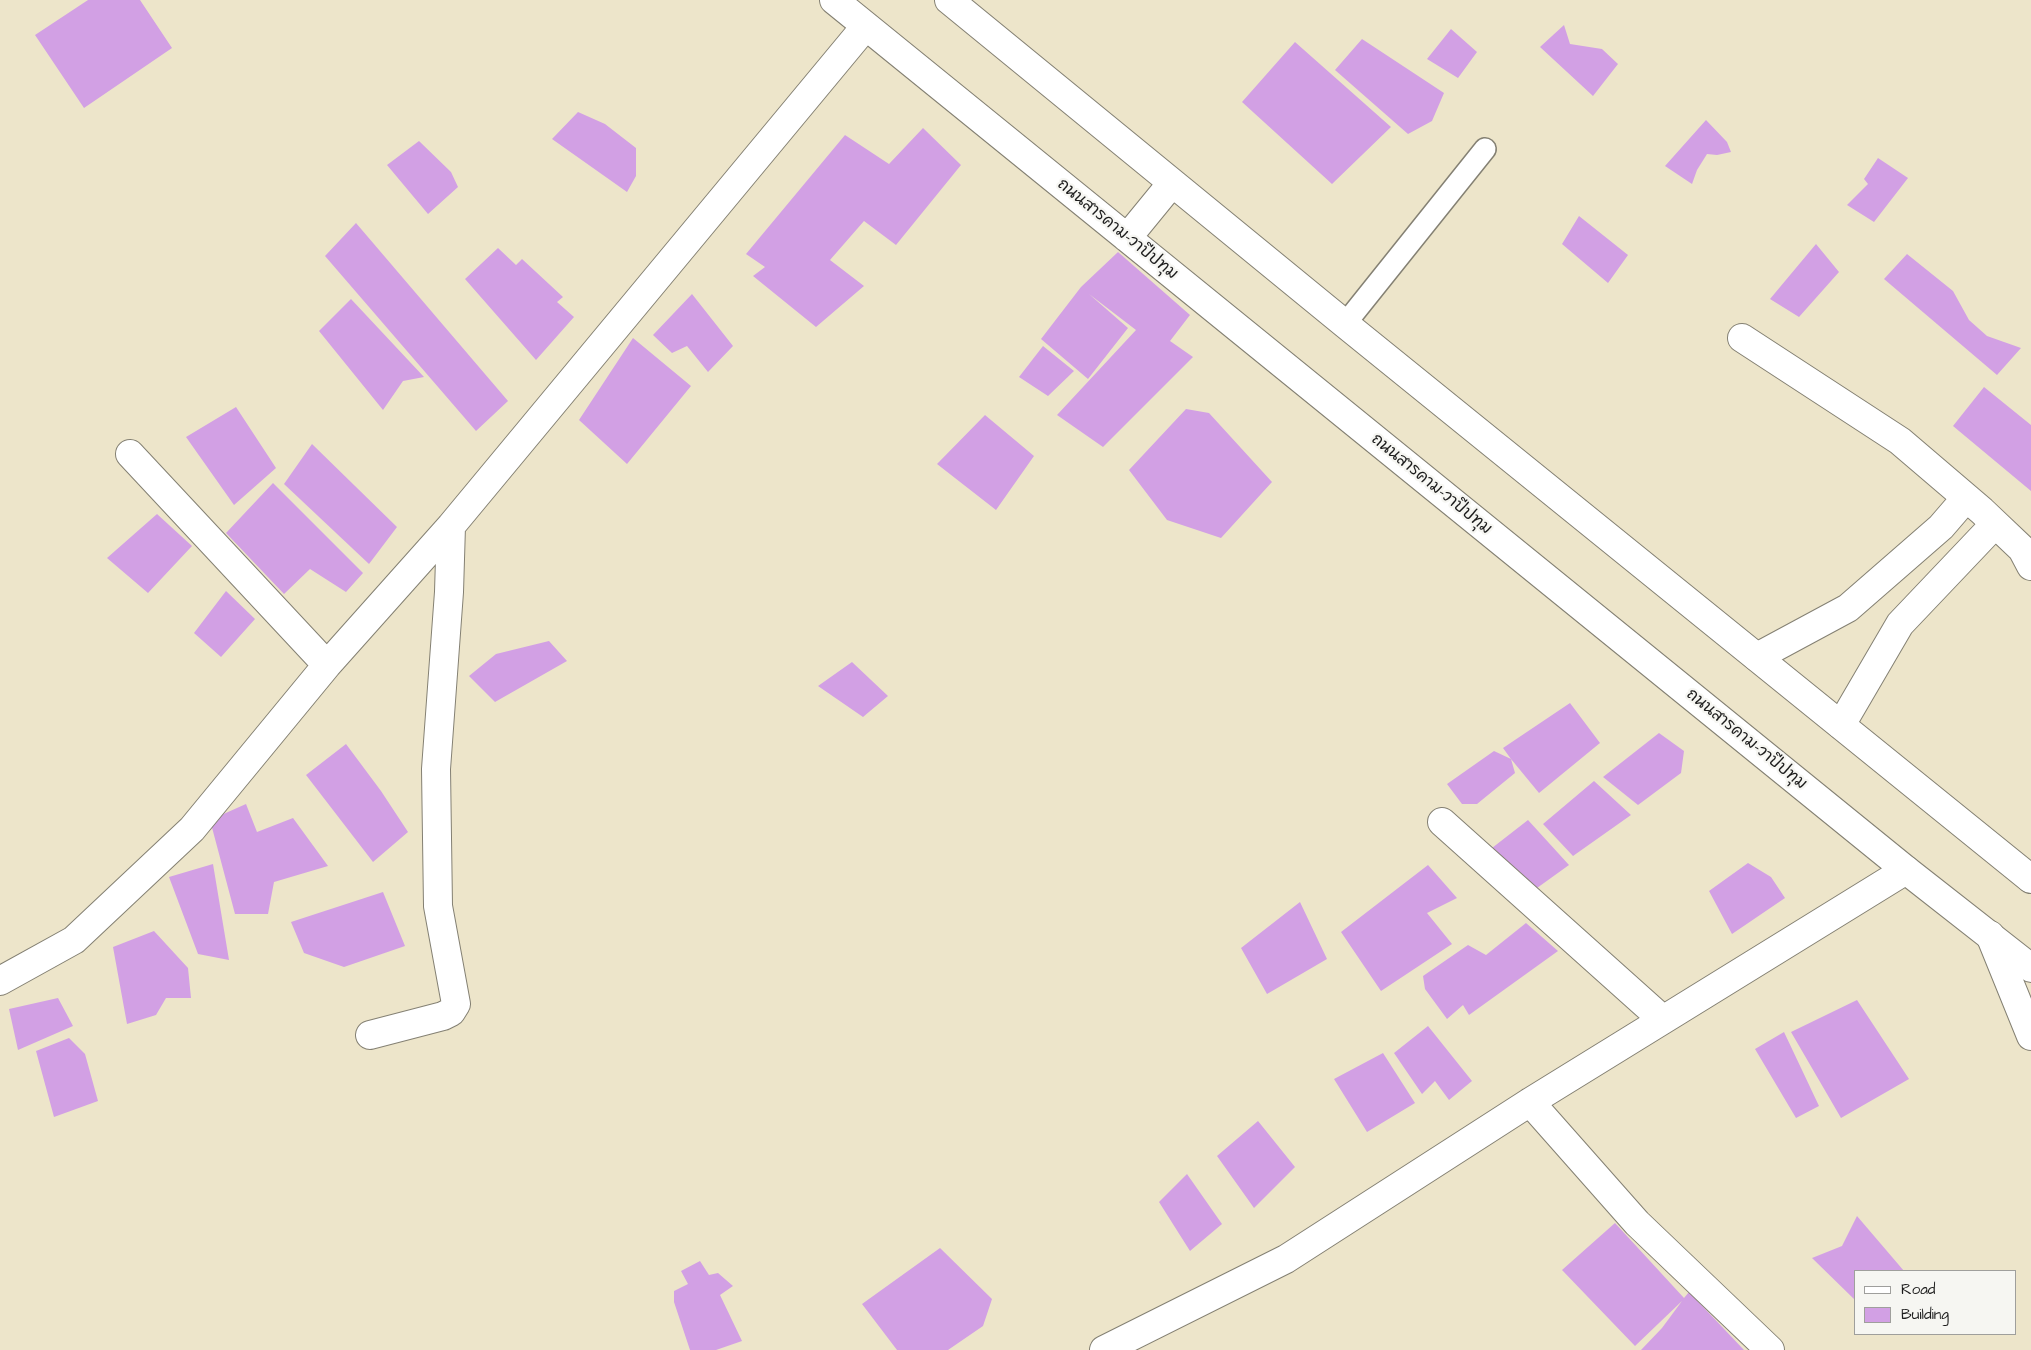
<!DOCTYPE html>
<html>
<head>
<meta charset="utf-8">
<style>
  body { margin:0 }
  #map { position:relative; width:2031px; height:1350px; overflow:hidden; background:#ede5ca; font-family:"Architects Daughter",sans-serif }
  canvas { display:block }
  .legend { position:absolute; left:1854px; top:1270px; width:162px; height:65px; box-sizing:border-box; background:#f6f6f2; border:1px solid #9f9f9c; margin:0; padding:6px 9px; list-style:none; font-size:15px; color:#1c1c1c }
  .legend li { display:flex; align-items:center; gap:10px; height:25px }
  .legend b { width:25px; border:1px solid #9f9f9c }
</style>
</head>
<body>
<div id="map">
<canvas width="2031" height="1350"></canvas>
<ul class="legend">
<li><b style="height:6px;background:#fff"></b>Road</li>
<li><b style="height:14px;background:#d2a0e4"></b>Building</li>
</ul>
</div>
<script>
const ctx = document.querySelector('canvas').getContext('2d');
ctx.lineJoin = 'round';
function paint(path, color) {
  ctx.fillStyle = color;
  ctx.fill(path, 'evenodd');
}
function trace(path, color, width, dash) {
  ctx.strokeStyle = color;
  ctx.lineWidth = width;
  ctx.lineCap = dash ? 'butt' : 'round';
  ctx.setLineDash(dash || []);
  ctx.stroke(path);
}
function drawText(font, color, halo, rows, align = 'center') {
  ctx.font = font + ' "Architects Daughter","Playpen Sans Thai",sans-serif';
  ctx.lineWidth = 4.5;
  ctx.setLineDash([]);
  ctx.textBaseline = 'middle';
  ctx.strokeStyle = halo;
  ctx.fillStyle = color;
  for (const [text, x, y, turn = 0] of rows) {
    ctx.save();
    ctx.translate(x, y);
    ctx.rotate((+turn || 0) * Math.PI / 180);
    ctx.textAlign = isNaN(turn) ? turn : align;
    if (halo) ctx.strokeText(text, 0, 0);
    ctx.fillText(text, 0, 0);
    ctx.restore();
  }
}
const building = new Path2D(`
  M88,0H140L172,48L84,108L35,35Z
  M1564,25L1570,44L1602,49L1618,64L1593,96L1540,47Z
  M1451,29L1477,52L1458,78L1427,59Z
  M1362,39L1444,93L1432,121L1408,134L1335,70Z
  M1295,42L1391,127L1332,184L1242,102Z
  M578,112L605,124L636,148V176L627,192L552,139Z
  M1706,120L1727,142L1731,152L1717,155L1707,154L1697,170L1692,184L1665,166Z
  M923,128L961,165L896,245L864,221L830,260L864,286L816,327L753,276L765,267L746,254L845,135L889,164Z
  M419,141L451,172L458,187L428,214L387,165Z
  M1878,158L1908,178L1874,222L1847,205L1868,184L1864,179Z
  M1579,216L1628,255L1608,283L1562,244Z
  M356,223L508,401L476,431L325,256Z
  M1816,244L1839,272L1799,317L1770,299Z
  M498,248L516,265L522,259L563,297L557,302L574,317L536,360L465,279Z
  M1118,252L1190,315L1170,341L1193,357L1103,447L1057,415L1136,330L1089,294L1128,328L1088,379L1041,339L1081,287Z
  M1907,254L1953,291L1969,320L1987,336L2021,348L1997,375L1884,279Z
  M692,294L733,346L708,372L687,346L672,353L653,335Z
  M351,299L424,377L403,381L383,410L319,331Z
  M633,338L691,386L627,464L579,420Z
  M1043,346L1074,371L1048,396L1019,377Z
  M1984,387L2031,425V491L1953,426Z
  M236,407L276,468L234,505L186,437Z
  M1186,409L1209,413L1272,482L1221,538L1167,520L1129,470Z
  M985,415L1034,456L996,510L937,464Z
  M312,444L397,527L369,564L284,484Z
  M273,483L363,573L346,592L310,569L284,594L226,533Z
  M157,514L192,546L148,593L107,558Z
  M226,591L255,619L221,657L194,633Z
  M549,641L567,661L495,702L469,676L496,654Z
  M852,662L888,696L863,717L818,686Z
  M1570,703L1600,743L1539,793L1511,759L1515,773L1477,804H1462L1447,784L1494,751L1511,759L1503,748Z
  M1659,733L1684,751L1681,773L1638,805L1603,777Z
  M346,744L381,791L408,832L373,862L306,775Z
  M1594,781L1631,815L1573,856L1543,824Z
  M246,804L257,832L293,818L328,866L274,882L268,914H235L210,820Z
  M1528,820L1569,865L1537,888L1492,848Z
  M1748,863L1771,877L1785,898L1732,934L1709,891Z
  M213,864L229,960L198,954L169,877Z
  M1428,865L1457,898L1427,913L1452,944L1381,991L1341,932Z
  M383,892L405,946L344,967L304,953L291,922Z
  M1300,902L1327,959L1267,994L1241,948Z
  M1526,923L1558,951L1469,1015L1463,1005L1447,1019L1425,989L1423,976L1468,945L1486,955Z
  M154,931L188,968L191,998H166L156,1015L127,1024L113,947Z
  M58,998L73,1026L18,1050L9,1009Z
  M1857,1000L1909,1079L1841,1118L1791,1032Z
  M1428,1026L1472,1081L1449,1100L1435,1081L1422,1094L1394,1053Z
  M1784,1032L1819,1106L1796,1118L1755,1049Z
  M69,1038L85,1054L98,1101L54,1117L36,1051Z
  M1383,1053L1415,1103L1367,1132L1334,1079Z
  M1258,1121L1295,1167L1254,1208L1217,1156Z
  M1187,1174L1222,1224L1190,1251L1159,1202Z
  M1857,1216L1904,1271H1855V1300L1812,1258L1842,1246Z
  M1615,1223L1684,1298L1689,1292L1744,1350H1641L1662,1328L1682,1301L1635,1346L1562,1270Z
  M940,1248L992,1299L983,1326L948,1350H897L862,1304Z
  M700,1261L709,1275L718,1273L733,1286L720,1295L742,1341L716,1350H690L674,1302V1291L688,1284L681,1271Z`);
const lane = new Path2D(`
  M1345,324L1485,149`);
const street = new Path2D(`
  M1742,338L1900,441L1982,511L2022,549L2031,566
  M130,454L327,665
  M1757,657L1848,608L1941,527L1966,498
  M1841,725L1900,624L1995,524
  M1442,822L1662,1019
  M0,981L74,940L192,829L327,665L451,526L865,27
  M370,1035L443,1016L451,1012L456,1004L438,906L436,769L449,592L451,526
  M1530,1102L1637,1223L1770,1350
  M1104,1350L1286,1259L1530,1102L1906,870`);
const primary = new Path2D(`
  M834,0L1906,870L2031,968
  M949,0L1345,324L2031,879
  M1127,238L1172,183`);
const highway = new Path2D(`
  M2030,878H2031
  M1990,935L2031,1036`);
const streetNames = [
  ["ถนนสารคาม-วาปีปทุม",1117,230,39],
  ["ถนนสารคาม-วาปีปทุม",1431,485,39],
  ["ถนนสารคาม-วาปีปทุม",1746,740,39]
];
paint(building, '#d2a0e4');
trace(lane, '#848073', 24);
trace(street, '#848073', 30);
trace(primary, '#848073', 30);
trace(highway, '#848073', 30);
trace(lane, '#fff', 21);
trace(street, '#fff', 28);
trace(primary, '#fff', 28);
trace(highway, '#fff', 28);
drawText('16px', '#1c1c1c', '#f6f6f2', streetNames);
</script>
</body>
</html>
